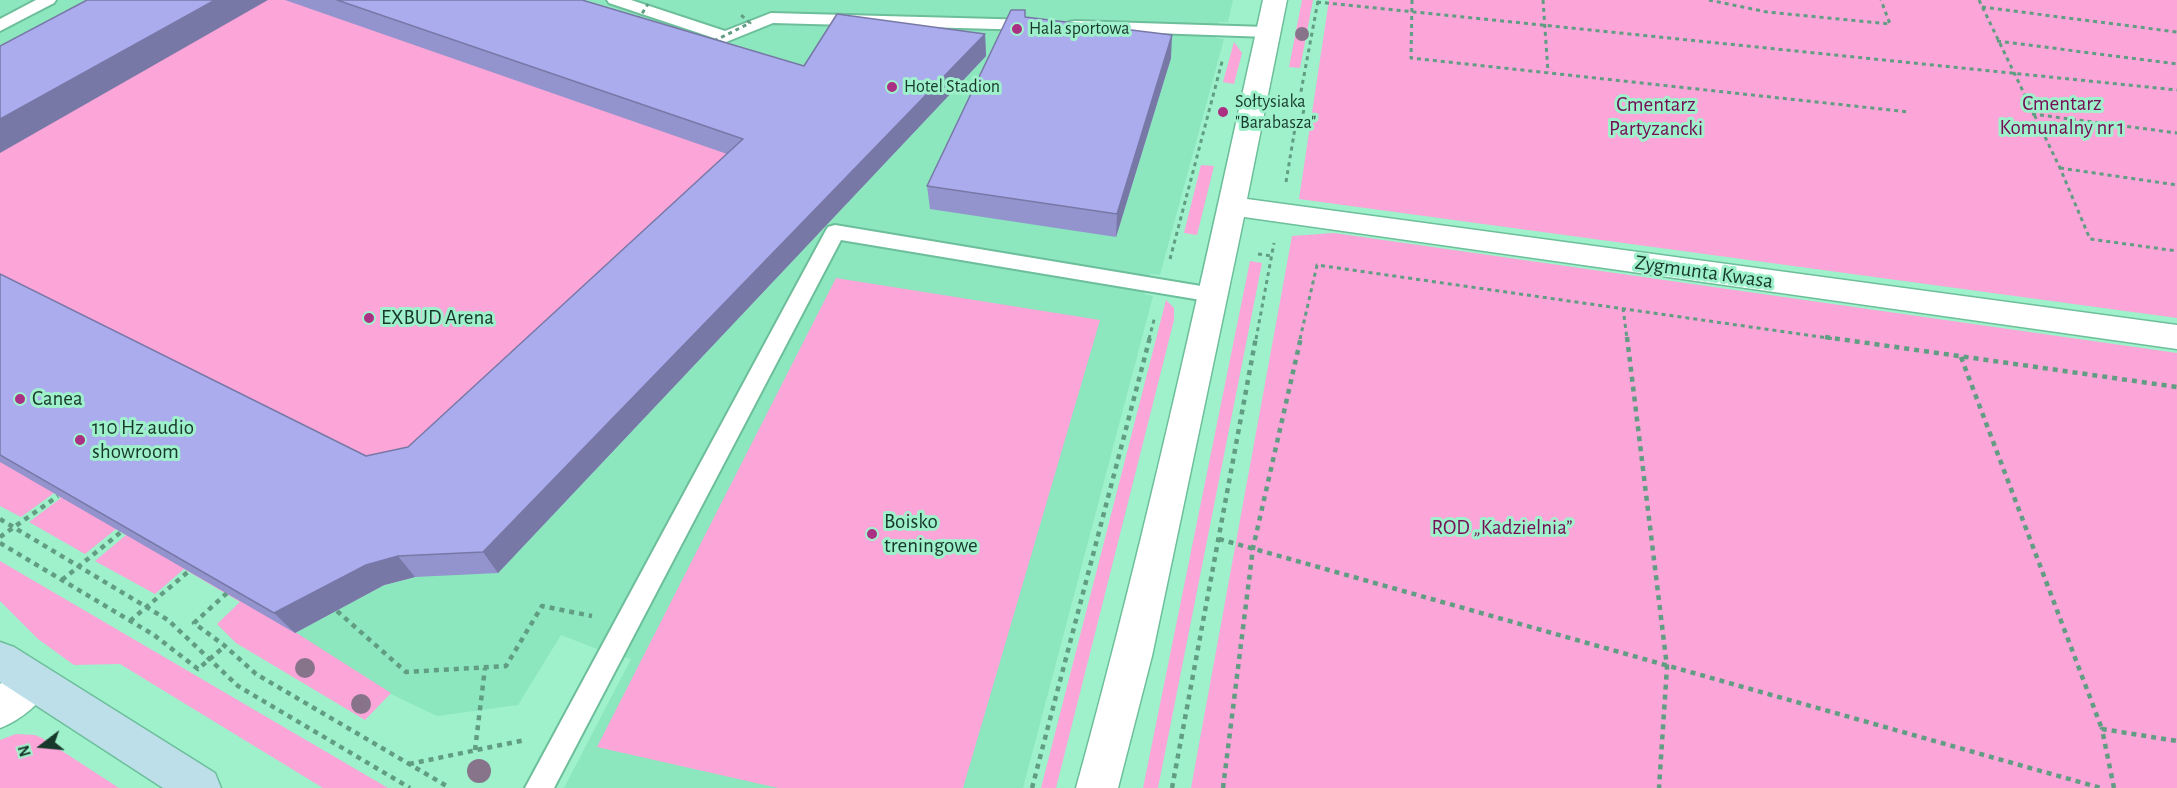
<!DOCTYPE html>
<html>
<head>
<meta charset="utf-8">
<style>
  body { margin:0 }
  #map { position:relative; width:2177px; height:788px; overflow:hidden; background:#9ff1cb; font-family:"Alegreya Sans",sans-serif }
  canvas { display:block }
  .north { position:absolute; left:12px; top:716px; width:60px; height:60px; -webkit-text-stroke:4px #9ff1cb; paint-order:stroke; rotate:254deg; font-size:16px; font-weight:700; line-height:24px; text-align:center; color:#17392b }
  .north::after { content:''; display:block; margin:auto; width:21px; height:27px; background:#17392b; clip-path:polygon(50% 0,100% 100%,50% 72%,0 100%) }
</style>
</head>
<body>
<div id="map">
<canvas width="2177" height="788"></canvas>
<div class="north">N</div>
</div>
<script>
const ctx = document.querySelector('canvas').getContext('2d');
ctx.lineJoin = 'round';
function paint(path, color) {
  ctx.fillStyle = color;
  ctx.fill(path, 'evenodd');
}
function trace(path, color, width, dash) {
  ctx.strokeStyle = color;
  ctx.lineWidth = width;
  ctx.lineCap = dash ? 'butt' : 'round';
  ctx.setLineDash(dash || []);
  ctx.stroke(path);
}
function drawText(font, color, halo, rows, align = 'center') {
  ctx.font = font + ' "Alegreya Sans",sans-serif';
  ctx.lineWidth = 6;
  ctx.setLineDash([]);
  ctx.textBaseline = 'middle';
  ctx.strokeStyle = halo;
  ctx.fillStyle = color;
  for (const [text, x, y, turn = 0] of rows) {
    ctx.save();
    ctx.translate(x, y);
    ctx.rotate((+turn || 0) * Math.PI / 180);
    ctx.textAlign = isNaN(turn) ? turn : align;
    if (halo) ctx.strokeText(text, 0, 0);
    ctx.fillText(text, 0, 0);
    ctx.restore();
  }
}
const built = new Path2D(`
  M0,0H1233L1228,22H1219L1216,38L1224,39L1160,275L1150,274L1144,294L1153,296L1023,788H564L631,659L610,654L561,635L518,705L437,716L393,695L295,633L0,462Z`);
const green = new Path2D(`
  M143,0H518L843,99L415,577L384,585L295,632L391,693L365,720L236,643L217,624L240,602L184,569L155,594L95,561L126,535L116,529L85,554L29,522L61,498L54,493L21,517L0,506V78Z
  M1302,0H1313L1300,68L1289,67Z
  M1329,0H2177V318L1299,199Z
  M1234,42L1242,53L1234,84L1223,82Z
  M1201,165L1214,166L1197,235L1184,233Z
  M1334,233L2177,353V788H1191L1292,236Z
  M1250,261L1262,263L1158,788H1143Z
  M836,278L1100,320L963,788H778L597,747Z
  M1166,300L1174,308V320L1056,788H1041Z
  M0,561L388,788H323L120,664L74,665L38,639L0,601Z
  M16,734L35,735L42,738L119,788H0V740Z`);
const pathFar1 = new Path2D(`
  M1412,0L1411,58L1909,112
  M1543,0L1548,72
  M1709,0L1767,12L1890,24L1881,0
  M1979,0L2060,168L2090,239L2177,251
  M1317,2L2177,90
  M1982,7L2177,32
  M1997,41L2177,64
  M2032,114L2177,133
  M2060,168L2177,185
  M1286,182L1295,128L1301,123L1304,109L1299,102L1318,1
  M1258,254L1272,256
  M1170,259L1223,58
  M1623,308L1627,339
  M1149,339L1155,316
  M1256,339L1274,243
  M1300,339L1317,265L1835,339`);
const path = new Path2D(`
  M1627,337L1667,667L1659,788
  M1825,337L2177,387
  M1961,357L2102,729
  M0,519L168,620L238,686L410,788
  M0,537L58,496
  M1219,539L2101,788
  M0,543L154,635L198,669L225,646
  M62,580L121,532
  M227,593L194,623L225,646L256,674L450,788
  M337,611L406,672L506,666L542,606L592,616
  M130,621L189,571
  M475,750L485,668
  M409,764L525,740
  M1032,788L1150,337
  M1172,788L1256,337
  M1223,788L1253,548L1301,337
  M2114,788L2102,729L2177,741`);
const lane = new Path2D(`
  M36,0H56L54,3L0,31V19Z
  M607,0H631L725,31L771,13L1033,20L1041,25L1033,30L773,23L726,42L609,3Z
  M1075,21L1267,27L1275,32L1267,37L1069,30L1067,26L1069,22Z
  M835,225L1213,288L1220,290L1223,295L1220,300L1213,302L841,240L554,788H525L825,232L828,227Z`);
const street = new Path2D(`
  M1263,0H1287L1247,199L2177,325V349L1244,217L1152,656L1118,788H1076C1148,528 1205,264 1263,0Z
  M33,663L47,668L53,681C43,702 21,720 0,728V684L19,668Z`);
const secondary = new Path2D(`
  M0,642L14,647L215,773L221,788H163L0,682Z`);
const pathBridge = new Path2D(`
  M638,20L648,4
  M714,41L750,23L741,15`);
const trees = [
  [1302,34,7],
  [305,668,10],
  [361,704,10],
  [479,771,12]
];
const wall = new Path2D(`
  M285,0H582L804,66L985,34L986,56L498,573L415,577L384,585L295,633L0,462V274L366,456L408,447L727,154Z
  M1026,17L1171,58L1116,237L930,209L927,186Z`);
const shadedWall = new Path2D(`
  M215,0H268L0,153V119Z
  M985,34L986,56L498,573L483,552Z
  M1172,35L1171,58L1116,237L1117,214Z
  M398,556L415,577L384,585L295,633L274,613L366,565Z`);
const building = new Path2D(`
  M87,0H215L0,119V46Z
  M337,0H582L804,66L837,14L985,34L483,552L398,556L366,565L274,613L0,455V274L366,456L408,447L743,139Z
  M1011,10H1025V17L1172,35L1117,214L927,186Z`);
const markers = [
  [1017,29,6,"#ab3083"],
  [892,87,6,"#ab3083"],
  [1223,112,6,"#ab3083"],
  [369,318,6,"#ab3083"],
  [20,399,6,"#ab3083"],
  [80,440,6,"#ab3083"],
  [872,534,6,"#ab3083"]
];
const farPoinames = [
  ["Hala sportowa",1029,29],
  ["Hotel Stadion",904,87],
  ["Sołtysiaka",1235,102],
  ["\"Barabasza\"",1235,123]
];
const parkNames = [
  ["Cmentarz",2062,104],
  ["Komunalny nr 1",2062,128],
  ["Cmentarz",1656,105],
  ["Partyzancki",1656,129],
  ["ROD „Kadzielnia”",1502,528]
];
const streetNames = [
  ["Zygmunta Kwasa",1704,272,8]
];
const poiNames = [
  ["EXBUD Arena",381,318],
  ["Canea",32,399],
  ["110 Hz audio",92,428],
  ["showroom",92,452],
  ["Boisko",884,522],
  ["treningowe",884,546]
];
paint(built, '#8ce6be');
paint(green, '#fba5d8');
trace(lane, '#6dbe9a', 4);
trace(street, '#6dbe9a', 3);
trace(secondary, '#6dbe9a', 3);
trace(pathFar1, '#619d82', 3, [4, 4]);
trace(path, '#619d82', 4.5, [5, 5]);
paint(lane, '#fff');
paint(street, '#fff');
paint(secondary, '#bcdfea');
trace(pathBridge, '#619d82', 3, [4, 4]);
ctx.fillStyle = '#87748b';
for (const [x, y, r] of trees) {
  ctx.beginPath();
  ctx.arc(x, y, r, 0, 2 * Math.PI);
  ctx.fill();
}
paint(wall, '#9394cd');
paint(shadedWall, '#7878a7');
paint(building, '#abacee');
trace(building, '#7878a7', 1.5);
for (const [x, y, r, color] of markers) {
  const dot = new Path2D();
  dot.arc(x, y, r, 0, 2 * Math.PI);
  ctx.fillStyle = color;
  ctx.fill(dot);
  trace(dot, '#9ff1cb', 2);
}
drawText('18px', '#17392b', '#9ff1cb', farPoinames, 'left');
drawText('21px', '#740e56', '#9ff1cb', parkNames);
drawText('21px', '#17392b', '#9ff1cb', streetNames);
drawText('21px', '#17392b', '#9ff1cb', poiNames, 'left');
</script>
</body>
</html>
